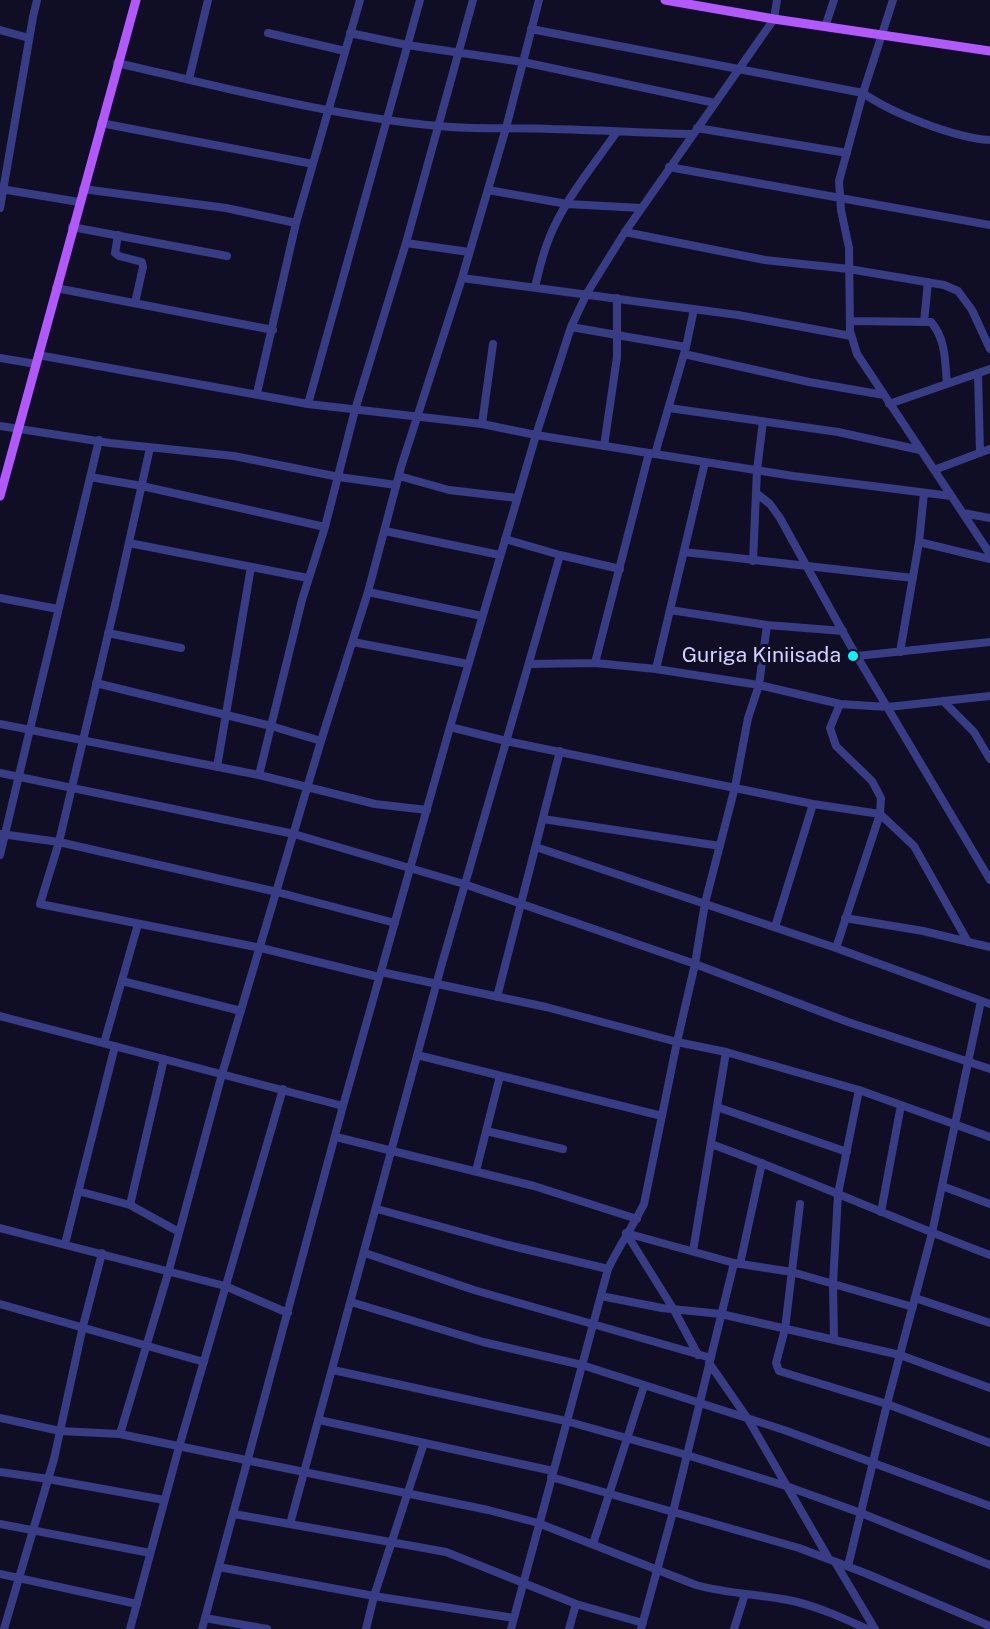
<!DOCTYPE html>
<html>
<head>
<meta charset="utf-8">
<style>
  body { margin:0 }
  canvas { display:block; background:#100e24 }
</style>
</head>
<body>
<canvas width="990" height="1629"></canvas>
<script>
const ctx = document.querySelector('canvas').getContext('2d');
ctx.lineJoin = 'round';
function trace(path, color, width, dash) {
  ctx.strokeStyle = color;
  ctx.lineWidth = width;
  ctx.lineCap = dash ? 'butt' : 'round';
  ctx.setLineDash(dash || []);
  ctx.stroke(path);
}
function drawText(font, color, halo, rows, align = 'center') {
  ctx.font = font + ' "Public Sans",sans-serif';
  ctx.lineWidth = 6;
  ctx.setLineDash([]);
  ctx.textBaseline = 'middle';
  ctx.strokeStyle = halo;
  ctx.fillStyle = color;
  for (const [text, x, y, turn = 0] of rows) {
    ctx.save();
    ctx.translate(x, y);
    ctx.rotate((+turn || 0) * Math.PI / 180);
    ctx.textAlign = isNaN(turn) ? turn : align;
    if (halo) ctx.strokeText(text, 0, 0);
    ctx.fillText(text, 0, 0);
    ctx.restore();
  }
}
const minor = new Path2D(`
  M893,0L863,93L839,181L841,210L849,248L850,331L857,354L990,554
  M825,27L834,0
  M531,29L863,93C891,113 955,138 990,140
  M0,30L29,38
  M268,33L345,51
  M350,33L407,45L523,62L715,103
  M117,63C223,87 330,116 439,126C476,130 514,127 552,129C599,130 646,133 693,134
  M189,79L208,0
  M101,123L313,164
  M697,128L847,153
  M669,167L990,225
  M1,189L79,202
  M83,189L226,208L296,223
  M488,190L567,204L641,208
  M0,208L33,17L37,0
  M72,227L227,256
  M625,232L765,260L849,269L944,285L958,291L972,310L990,349
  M118,235L115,253L119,256L142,262L143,267L135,303
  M406,243L469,252
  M462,278L738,315L851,336
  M535,287C540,266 545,245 555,225C571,192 595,163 616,133
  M56,288L273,330
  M850,321L931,322C946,339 945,362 947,384
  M924,322L928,282
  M571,327L686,347
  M684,354L809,382L884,395
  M38,355L308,404L482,424L536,435L793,476L951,496
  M0,358L36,364
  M978,373L980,453
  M257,393L296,223L360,0
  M308,404L420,0
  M889,404L990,369
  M669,408L838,432L920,450
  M482,424L493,344
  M0,426L110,443L234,456L339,477L396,485
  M604,446L617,357V298
  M150,448L115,605L59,842L40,904L261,948L379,977
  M655,454L686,347L694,309
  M934,470L990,449
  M399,476L449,490L517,498
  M90,477L142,486L325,527
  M756,493L770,504L780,518L849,643L990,880
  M963,513L990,518
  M385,531L500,555
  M505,539L560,555L620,569
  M919,542L990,559
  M129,543L308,578
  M684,552L913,578
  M753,561L757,470L763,421
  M368,592L482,616
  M0,598L58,609
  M670,610L767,625L843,631
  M108,633L181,648
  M353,642L468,664
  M900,652L919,542L924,493
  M857,656L990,642
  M595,663L649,453
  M529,664L595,663L656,669L759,685L840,704L888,707L990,696
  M656,669L705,462
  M96,683L271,726L321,741
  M943,701L974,732L990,759
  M0,724L259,775L375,804L427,810
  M450,727L506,741L813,804L880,814L914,846L968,942
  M217,767L251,567
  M0,773L294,834L464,884L695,964L848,1022L990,1069
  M259,775L302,600L325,527L355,410L406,243L473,0
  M543,819L720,846
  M1,834L59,842L277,892L395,923
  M536,847L836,948L990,1004
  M0,855L99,440
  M845,918L923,931L990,947
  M775,927L813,804
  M836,948L880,814L881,798L872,781L836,746L830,728L840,704
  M381,972L546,1007L677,1042L726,1052L859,1090L990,1137
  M122,981L241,1011
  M497,997L560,751
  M0,1016L343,1106
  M104,1043L138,924
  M417,1055L662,1116
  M717,1107L847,1152
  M486,1131L563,1149
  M336,1137L534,1186L637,1219
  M711,1144C805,1178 896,1220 990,1255
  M476,1171L500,1076
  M942,1186L990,1204
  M78,1191L130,1205L179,1232
  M800,1204L785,1329L776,1363L779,1371L887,1404L990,1443
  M130,1205L164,1059
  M377,1209L508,1245L608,1269
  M881,1212L901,1105
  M0,1228L225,1286L288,1313
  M626,1233L734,1263L792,1272L913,1307
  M626,1233L674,1310L698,1355
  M65,1244L115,1046
  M693,1251L726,1052
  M365,1253L474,1290L711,1358
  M740,1264L762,1163
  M601,1296L662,1308L721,1314L900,1355L990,1388
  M915,1298L990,1323
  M351,1302L483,1342L582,1365L784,1430L990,1506
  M0,1304L204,1362
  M834,1340L833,1284L838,1194L859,1090
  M709,1363L748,1419L829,1559
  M333,1370L566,1421L687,1455L786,1486L861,1513L990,1565
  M0,1418L60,1431L120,1434L488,1510L538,1523L696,1585C728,1594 761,1594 793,1601C819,1607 843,1618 867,1629
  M319,1420L553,1471
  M120,1434L169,1270L222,1074L321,741L368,592L401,467L462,278L506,128L539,0
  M0,1472L48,1479L164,1500
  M551,1477L799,1548L865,1573L990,1626
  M234,1514L446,1552L576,1604L643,1623
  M0,1524L150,1553
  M290,1524L441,967L560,555
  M593,1544L644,1386
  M835,1562L875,1629
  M848,1566L887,1404L932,1233L981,1001
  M219,1567L374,1596L514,1618
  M0,1574L137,1604
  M205,1618L267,1629
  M4,1629L54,1459L83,1326L102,1253
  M130,1629L179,1447L283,1089
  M202,1629L343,1106L450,727L536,435L571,327L587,293L625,232L774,19L777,0
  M366,1629L374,1596L424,1443
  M511,1629L608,1269C619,1246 633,1226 644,1204L677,1042L695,964L705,903L735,787L748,718L759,685L767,625
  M569,1629L576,1604
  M641,1629L673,1512L734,1263
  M734,1629L745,1594`);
const major = new Path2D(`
  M665,0L774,19L990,51
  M0,496L136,0`);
const markers = [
  [853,656,6,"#00fafc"]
];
const poiNames = [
  ["Guriga Kiniisada",841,656]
];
trace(minor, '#383c84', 8);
trace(major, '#b258ff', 9);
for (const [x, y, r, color] of markers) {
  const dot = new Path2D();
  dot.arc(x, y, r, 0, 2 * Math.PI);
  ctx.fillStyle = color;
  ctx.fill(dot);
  trace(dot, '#100e24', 2);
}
drawText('21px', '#d3d1ff', '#100e24', poiNames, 'right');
</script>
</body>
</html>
